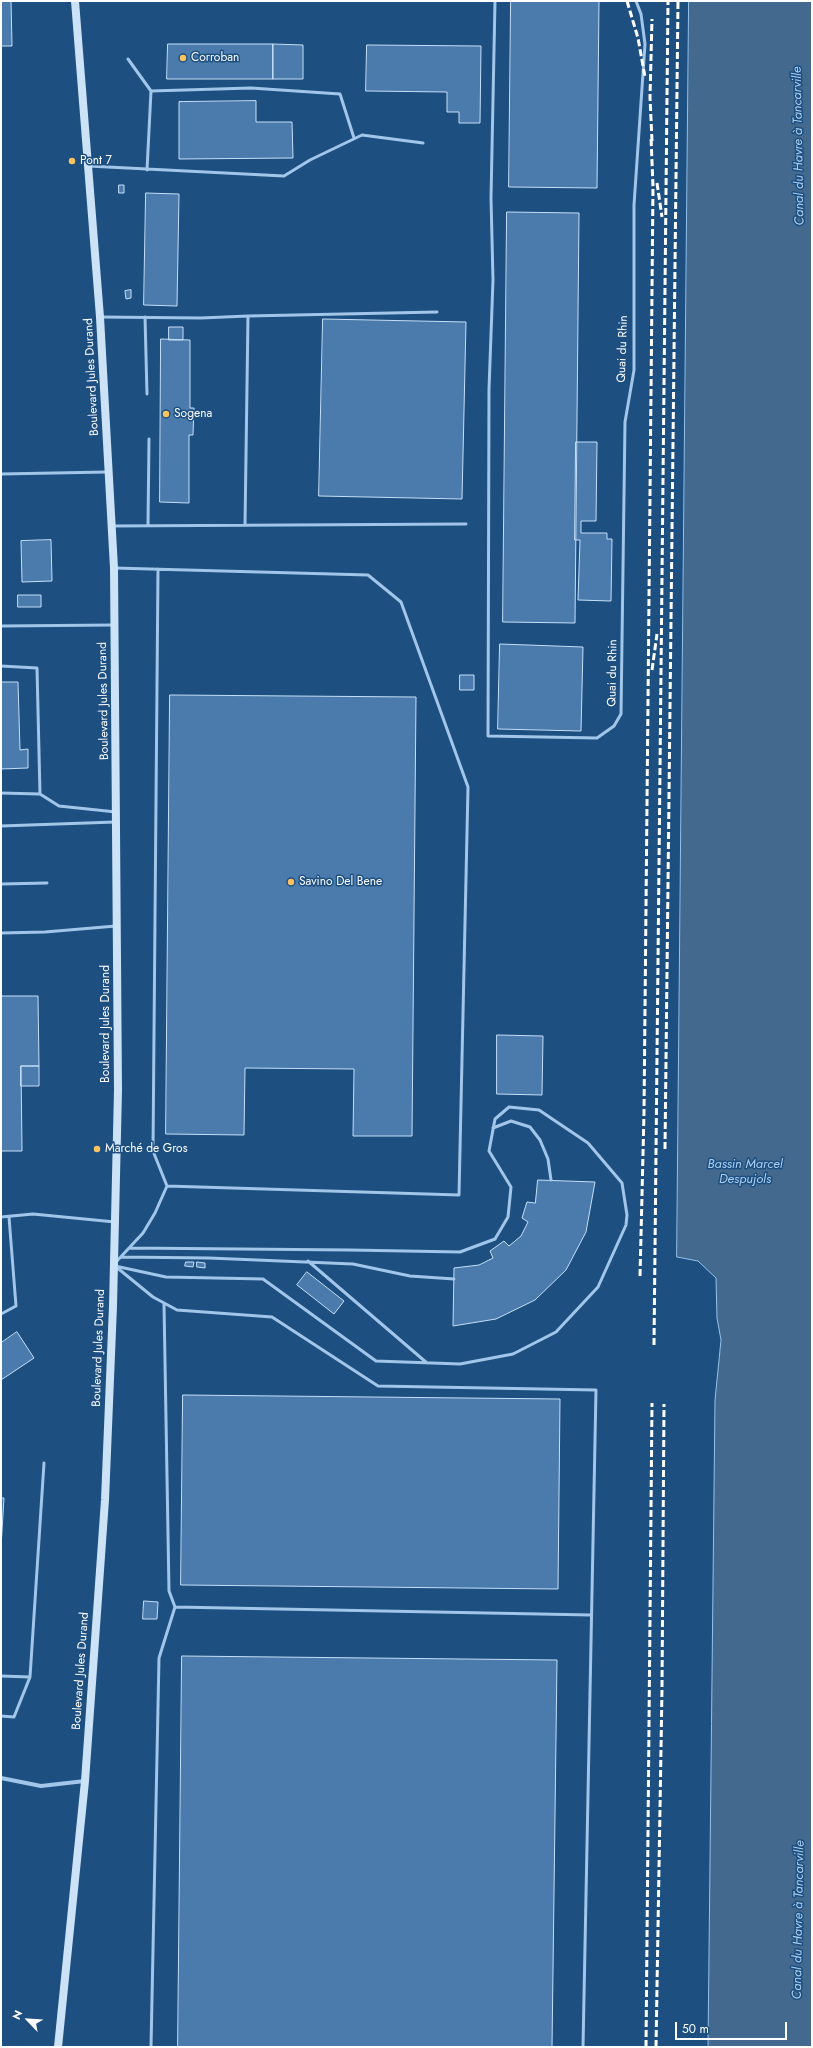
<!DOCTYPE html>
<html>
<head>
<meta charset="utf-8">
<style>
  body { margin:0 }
  #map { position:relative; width:813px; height:2048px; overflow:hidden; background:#1d4f81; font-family:Jost,sans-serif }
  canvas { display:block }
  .frame { position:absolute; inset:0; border:2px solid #fff; pointer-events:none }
  .north { position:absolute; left:8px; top:2000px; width:40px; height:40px; -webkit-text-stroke:3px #1d4f81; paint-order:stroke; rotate:295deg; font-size:11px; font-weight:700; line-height:16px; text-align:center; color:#fff }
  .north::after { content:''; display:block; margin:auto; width:14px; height:18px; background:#fff; clip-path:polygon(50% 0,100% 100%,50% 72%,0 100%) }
  .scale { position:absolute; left:675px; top:2022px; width:112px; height:18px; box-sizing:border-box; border:2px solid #fff; border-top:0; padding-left:5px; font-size:12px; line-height:14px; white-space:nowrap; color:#fff; -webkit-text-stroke:3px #1d4f81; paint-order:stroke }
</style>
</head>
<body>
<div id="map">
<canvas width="813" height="2048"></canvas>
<div class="frame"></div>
<div class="north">N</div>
<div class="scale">50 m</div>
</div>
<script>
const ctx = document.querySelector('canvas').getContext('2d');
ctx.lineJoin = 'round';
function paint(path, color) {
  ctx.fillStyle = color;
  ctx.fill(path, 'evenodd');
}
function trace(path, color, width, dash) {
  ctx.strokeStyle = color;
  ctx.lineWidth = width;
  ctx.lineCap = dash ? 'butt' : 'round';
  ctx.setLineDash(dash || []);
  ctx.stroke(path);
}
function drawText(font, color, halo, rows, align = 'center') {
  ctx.font = font + ' Jost,sans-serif';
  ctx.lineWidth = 3;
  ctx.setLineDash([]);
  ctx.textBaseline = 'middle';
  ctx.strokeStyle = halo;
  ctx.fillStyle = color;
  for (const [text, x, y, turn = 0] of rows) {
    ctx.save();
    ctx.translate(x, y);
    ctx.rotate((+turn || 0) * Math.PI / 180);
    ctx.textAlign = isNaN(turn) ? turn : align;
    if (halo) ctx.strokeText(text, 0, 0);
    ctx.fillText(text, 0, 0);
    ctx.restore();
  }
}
const water = new Path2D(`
  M689,1H812V2047H708L715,1400L721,1340L717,1318L716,1278L698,1261L677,1257Z`);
const building = new Path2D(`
  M1,1H11L12,46H1Z
  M511,1H599L597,188L509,187Z
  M168,44H273V79H167Z
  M273,44L303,45V79H273Z
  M367,45L481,46L480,123H459V112H447V92L366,91Z
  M256,101V122H292L293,158L179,159V102Z
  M119,185H124V193H119Z
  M146,193L179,194L177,306L144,305Z
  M507,212L579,213L575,623L503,622Z
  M131,290V298L126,299L125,291Z
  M323,319L466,322L462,499L319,496Z
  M169,327H183V340H169Z
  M161,339L190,340V408H194L193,435H189V503L160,502Z
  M576,442H597L596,521H581V533H607V539H612L611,601L578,600L580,540H575Z
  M51,540L52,581L22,582L21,541Z
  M18,595H41V607H18Z
  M500,644L583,647L581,731L498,729Z
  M460,675H474V690H460Z
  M1,682H18L20,750L28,749V768L1,769Z
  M170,695L416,697L412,1136H353L354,1069L245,1068L244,1135L166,1134Z
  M1,996H38L39,1066H21L22,1151H1Z
  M497,1035L543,1036L542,1095L497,1094Z
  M21,1066H39V1086H21Z
  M538,1180L595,1182L586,1232L566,1270L535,1300L496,1319L453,1326L454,1268L479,1265L493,1258L490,1251L504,1241L509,1246L521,1236L528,1222L522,1218L527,1202L535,1203Z
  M186,1262H194L193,1267L185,1266Z
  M197,1262L205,1263V1268L197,1267Z
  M307,1272L344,1301L334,1314L297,1285Z
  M17,1332L34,1358L1,1380V1343Z
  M183,1395L560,1399L558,1589L181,1585Z
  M1,1498H4L1,1547Z
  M144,1601L158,1602L157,1619H143Z
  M182,1656L557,1660L552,2047H178Z`);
const service = new Path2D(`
  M495,1L491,198L493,280L489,389L488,736L597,738L614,726L621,714L625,422L634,370V205L645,44L641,14L636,1
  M128,59L151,91
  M88,166L284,176L310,160L362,135L423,143
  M147,170L151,91L251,88L340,94L354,138
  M248,316L437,312
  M100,317L201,318L248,316L245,525
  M145,317L147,394
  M1,474L107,472
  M148,525L149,439
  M112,526L466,524
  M114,568L368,575L401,602L468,787L459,1195L167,1186L155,1213L143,1233L116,1262
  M158,569L153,1151L167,1186
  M1,626L113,625
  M1,666L37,668L40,794
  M1,793L40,794L59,806L116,812
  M1,826L115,822
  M1,884L47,883
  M1,933L45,932L116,926
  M493,1128L511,1121L530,1127L540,1140L548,1159L551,1180
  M1,1217L33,1214L115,1222
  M121,1257L209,1258L353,1264L410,1276L454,1279
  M308,1261L427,1363
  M115,1266L166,1277L263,1279L376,1361L460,1364L513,1354L556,1332L598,1287L626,1225L627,1215L622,1183L588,1143L539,1110L509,1107L495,1119L489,1151L511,1187L508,1217L495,1239L460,1252L350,1250L129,1248
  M115,1266L153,1297L177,1310L272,1317L378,1386L596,1390L583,2047
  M164,1304L169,1591L175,1607
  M1,1314L16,1306L9,1217
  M1,1676L30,1677
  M1,1716L14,1717L30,1677L44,1463
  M151,2047L159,1658L175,1607L591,1615`);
const minor = new Path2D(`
  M1,1778L41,1786L85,1781`);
const secondary = new Path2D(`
  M58,2047L85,1781L105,1500L113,1306L118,1090L114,568L100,317L75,1`);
const rail = new Path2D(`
  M627,1L638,38L645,77
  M652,141L650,97L652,19
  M657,183L662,217
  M652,670L657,634
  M665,1149L678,1
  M640,1276L644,1113L653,187L651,137
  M654,1345L668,1
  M646,2047L652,1403
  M656,2047L662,1689L664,1404`);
const markers = [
  [183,58,4,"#fac35f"],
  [72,161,4,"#fac35f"],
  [166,414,4,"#fac35f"],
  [291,882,4,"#fac35f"],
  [97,1149,4,"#fac35f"]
];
const poiNames = [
  ["Corroban",191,58],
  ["Pont 7",80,161],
  ["Sogena",174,414],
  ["Savino Del Bene",299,882],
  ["Marché de Gros",105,1149]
];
const streetNames = [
  ["Quai du Rhin",623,349,-88],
  ["Boulevard Jules Durand",92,377,-93],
  ["Quai du Rhin",613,673,-89],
  ["Boulevard Jules Durand",104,701,-91],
  ["Boulevard Jules Durand",106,1024,-90],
  ["Boulevard Jules Durand",99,1348,-88],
  ["Boulevard Jules Durand",81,1671,-86]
];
const waterNames = [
  ["Canal du Havre à Tancarville",799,146,-91],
  ["Bassin Marcel",745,1165],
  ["Despujols",745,1180],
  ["Canal du Havre à Tancarville",799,1920,-89]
];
paint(water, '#44698e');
trace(water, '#94c2eb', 1);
paint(building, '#4a7bac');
trace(building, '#c5dff7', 1);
trace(service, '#a1c6e9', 3);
trace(minor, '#a1c6e9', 4);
trace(secondary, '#cce2f7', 8);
trace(rail, '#fff', 3, [7, 3]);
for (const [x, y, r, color] of markers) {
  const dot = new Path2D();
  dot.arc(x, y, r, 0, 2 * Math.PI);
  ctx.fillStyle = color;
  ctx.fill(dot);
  trace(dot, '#1d4f81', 1.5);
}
drawText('12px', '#fff', '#1d4f81', poiNames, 'left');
drawText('12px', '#fff', '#1d4f81', streetNames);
drawText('italic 13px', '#acd0f1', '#1d4f81', waterNames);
</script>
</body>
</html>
